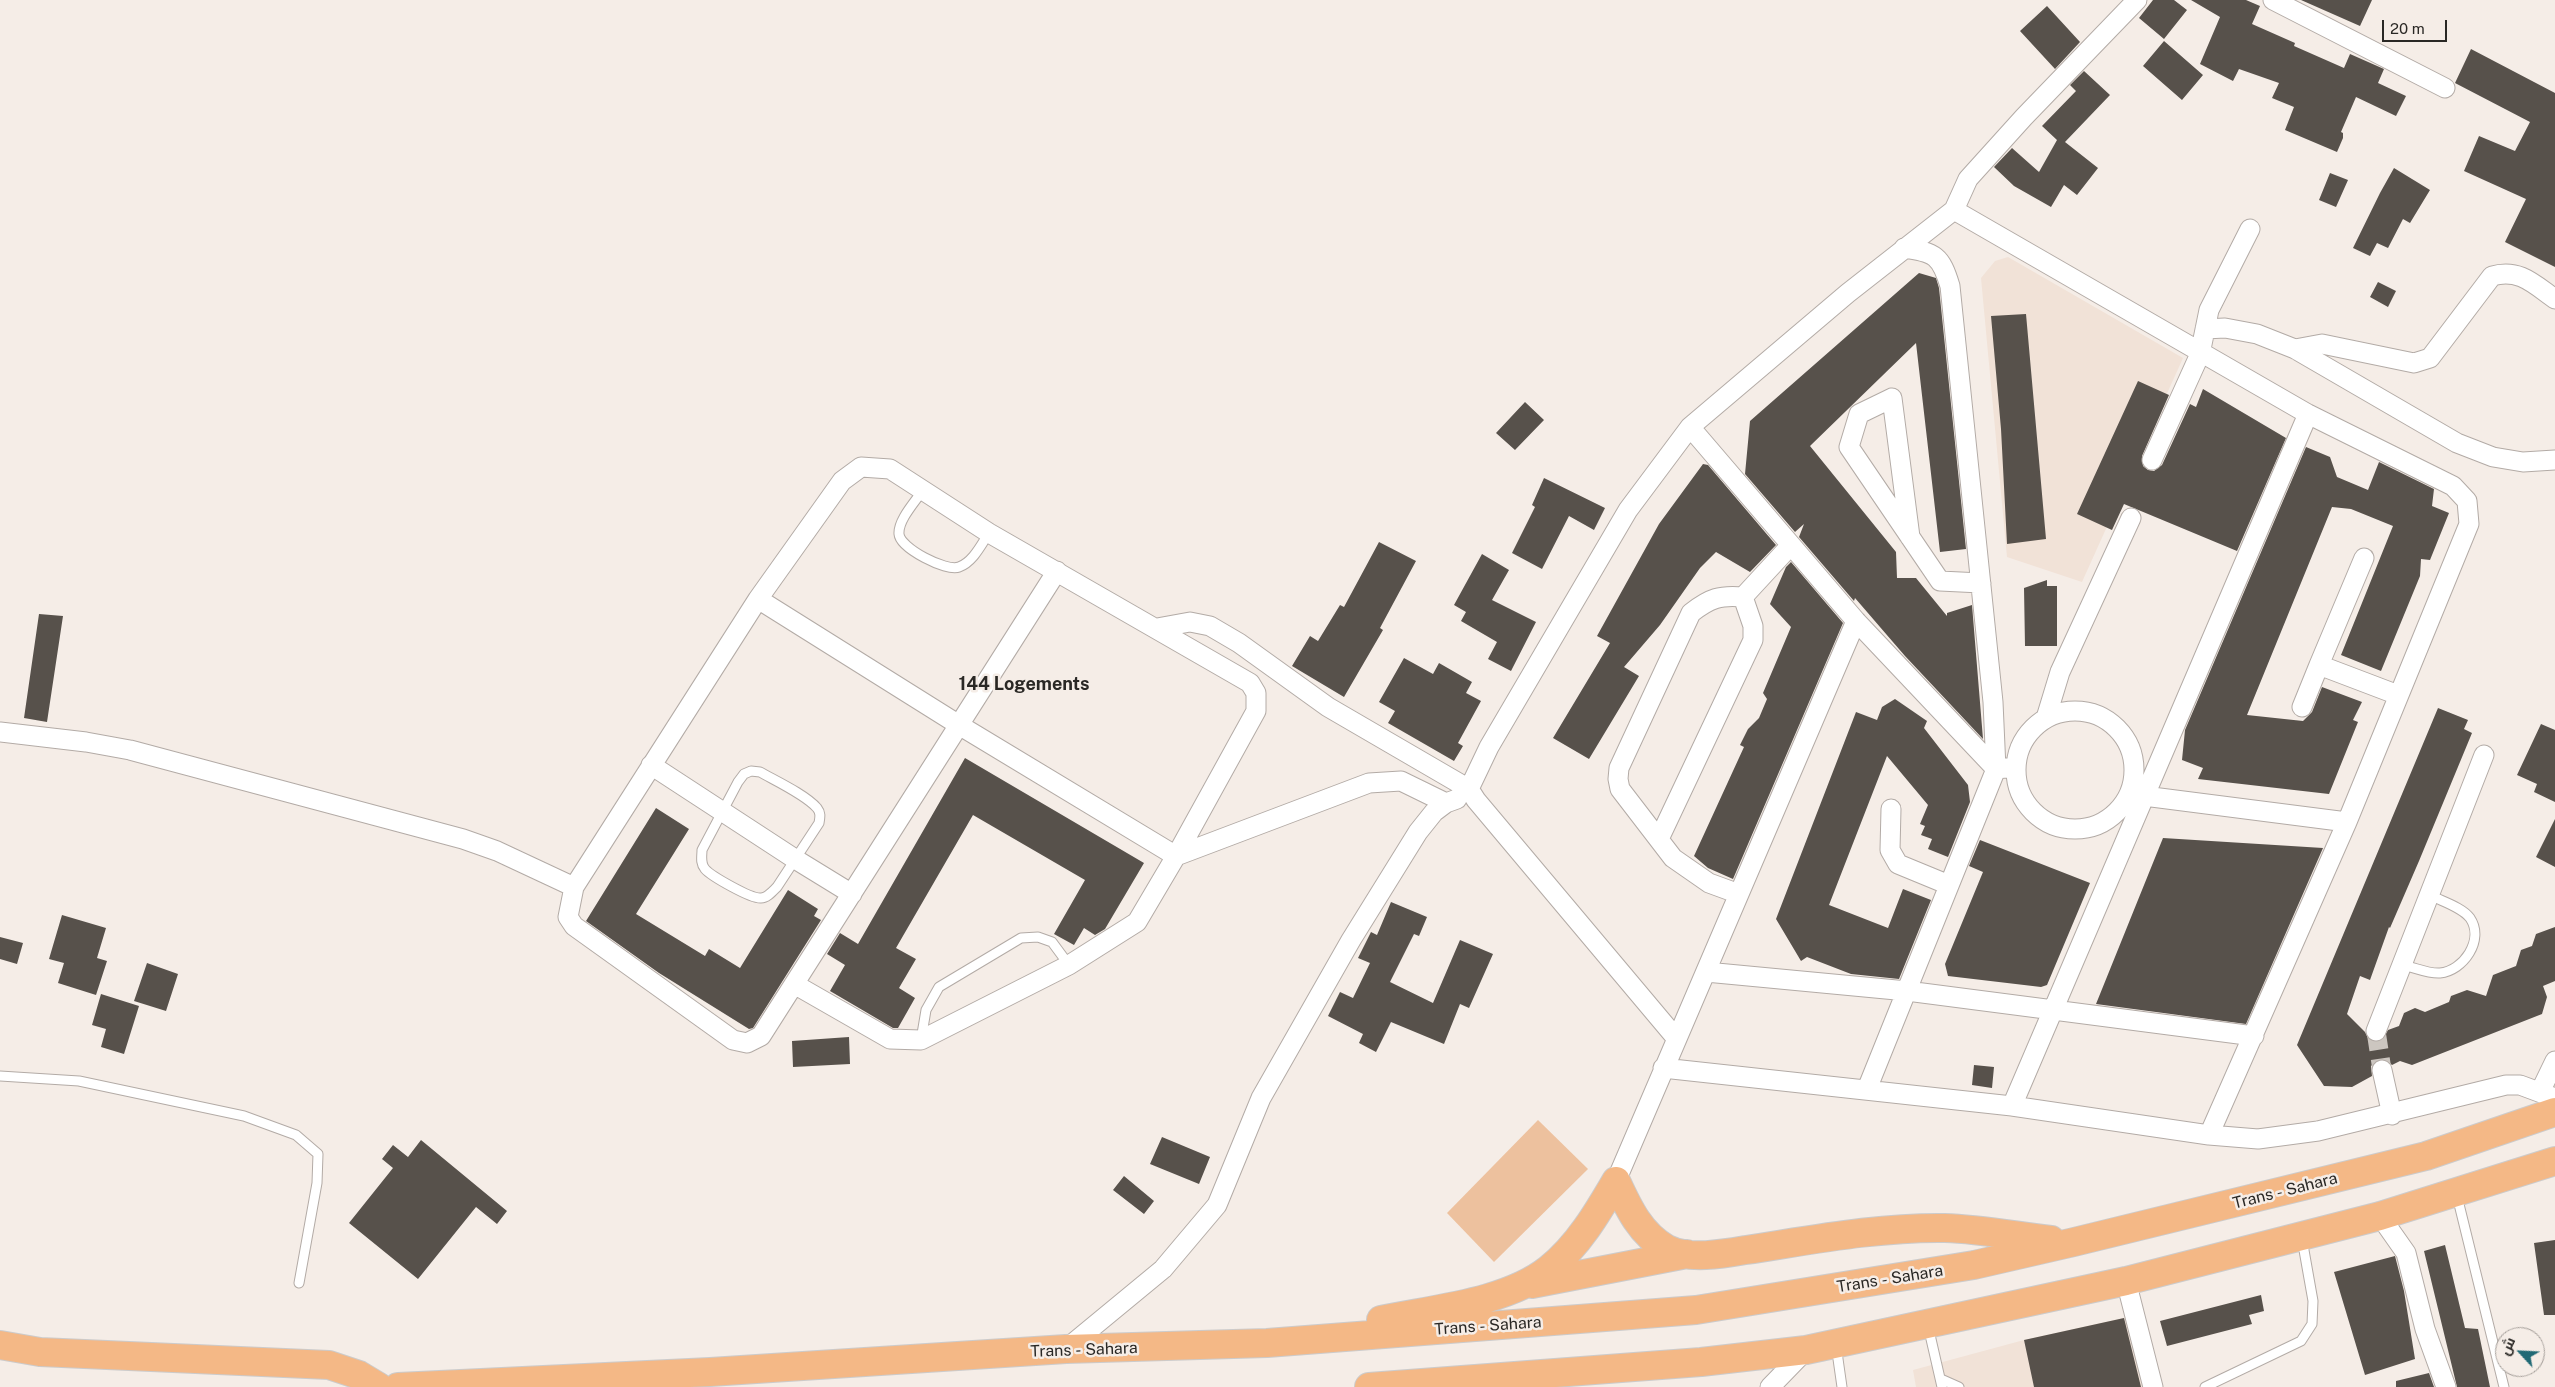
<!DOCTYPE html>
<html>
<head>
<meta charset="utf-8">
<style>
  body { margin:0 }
  #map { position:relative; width:2555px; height:1387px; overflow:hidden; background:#f5ede7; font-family:"Public Sans",Cairo,sans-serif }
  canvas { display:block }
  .north { position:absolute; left:2495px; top:1327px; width:50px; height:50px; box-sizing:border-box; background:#f5ede7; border:1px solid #a49e99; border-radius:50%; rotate:295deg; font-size:14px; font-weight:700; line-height:20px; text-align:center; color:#2a2825 }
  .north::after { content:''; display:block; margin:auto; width:18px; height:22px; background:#206975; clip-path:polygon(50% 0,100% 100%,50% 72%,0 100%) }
  .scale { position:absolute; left:2382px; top:20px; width:65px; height:22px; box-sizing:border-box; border:2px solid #2a2825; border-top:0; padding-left:6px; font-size:15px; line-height:18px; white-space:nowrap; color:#2a2825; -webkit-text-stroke:4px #f5ede7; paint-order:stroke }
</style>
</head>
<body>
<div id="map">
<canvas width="2555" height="1387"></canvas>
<div class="north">ش</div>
<div class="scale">20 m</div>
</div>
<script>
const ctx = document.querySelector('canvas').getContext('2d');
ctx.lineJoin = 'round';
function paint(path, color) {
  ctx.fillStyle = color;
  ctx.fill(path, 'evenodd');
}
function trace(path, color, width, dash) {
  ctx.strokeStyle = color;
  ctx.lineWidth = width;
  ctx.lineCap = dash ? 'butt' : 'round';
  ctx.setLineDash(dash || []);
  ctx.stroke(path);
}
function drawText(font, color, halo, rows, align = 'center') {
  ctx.font = font + ' "Public Sans",sans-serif';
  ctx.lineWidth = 5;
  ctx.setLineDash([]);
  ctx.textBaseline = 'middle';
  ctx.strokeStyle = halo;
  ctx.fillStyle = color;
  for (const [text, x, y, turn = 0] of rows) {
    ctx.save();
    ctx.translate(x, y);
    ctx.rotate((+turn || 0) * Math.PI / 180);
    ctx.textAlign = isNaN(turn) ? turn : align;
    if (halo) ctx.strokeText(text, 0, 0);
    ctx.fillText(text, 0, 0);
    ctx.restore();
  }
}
const built = new Path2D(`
  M2008,257L2183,358L2082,582L2007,557L1981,278L1995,261Z
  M2128,1317L2143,1387H1916L1913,1370L2024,1340Z`);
const green = new Path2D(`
  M1538,1120L1588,1169L1494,1262L1447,1213Z`);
const building = new Path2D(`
  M2153,0H2174L2187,10L2164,39L2139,18Z
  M2191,0H2246L2260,6L2252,24L2295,43L2294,46L2344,68L2350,54L2384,69L2378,83L2406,96L2396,116L2356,97L2341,132L2343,133V138L2337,152L2285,130L2294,107L2272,98L2279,83L2239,69L2233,81L2200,64L2220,17Z
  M2301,0H2372L2360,26Z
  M2047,6L2080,42L2055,69L2020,31Z
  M2164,41L2203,75L2182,100L2143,66Z
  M2471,49L2555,93V267L2505,242L2526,199L2464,171L2479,136L2515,151L2530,122L2455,83Z
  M2084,71L2110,95L2065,142L2098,168L2077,195L2064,185L2051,207L2014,186L1994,167L2012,148L2039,172L2057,140L2042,126L2076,91L2070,85Z
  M2394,168L2430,190L2410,223L2403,219L2388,248L2377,243L2370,256L2353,248L2380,193Z
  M2330,173L2348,180L2336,207L2319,200Z
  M1919,273L1936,278L1939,288L1966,549L1940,552L1916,343L1810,446L1896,552L1897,578H1916L1947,616V613L1972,605L1983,739L1905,656L1855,598L1854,601L1799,537L1804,524L1795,532L1745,474L1750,421Z
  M2378,282L2396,291L2388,307L2370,297Z
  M2026,314L2046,539L2007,544L2001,429L1991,316Z
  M2138,381L2169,395L2142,456L2143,466L2148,470L2154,471L2162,465L2190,404L2196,407L2203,389L2286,438L2237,551L2124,504L2112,530L2077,514Z
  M1525,402L1544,420L1515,450L1496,433Z
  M2306,447L2330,457L2337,477L2368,490L2379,462L2434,489L2432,506L2449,513L2430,560L2421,559L2420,576L2381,671L2341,655L2393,526L2351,509L2332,507L2247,715L2303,721L2312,712L2322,687L2362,702L2353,720L2358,722L2329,794L2198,779L2203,768L2182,760L2185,730Z
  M1703,464L1708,465L1776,545L1750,572L1716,552L1700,568L1660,625L1624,667L1639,676L1589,759L1553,738L1610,643L1597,636L1659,524Z
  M1544,478L1605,508L1594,530L1569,516L1542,569L1512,553L1535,507L1532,505Z
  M1379,542L1416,561L1380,628L1383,630L1344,697L1292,666L1310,636L1318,641L1340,605L1344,607Z
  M1482,554L1509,570L1492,600L1536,622L1511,671L1488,659L1497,642L1461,621L1466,612L1454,605Z
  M1791,562L1843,623L1733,879L1708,868L1694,856L1744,747L1740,745L1748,729L1759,718L1767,699L1763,693L1791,627L1770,604L1786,567Z
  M2047,580V586H2057V646H2025L2024,588Z
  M39,614L63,616L47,722L24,718Z
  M1404,658L1433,674L1439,663L1472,682L1466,693L1481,701L1458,743L1463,746L1454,761L1388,723L1395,711L1379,702Z
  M1895,699L1927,721L1924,728L1968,785L1970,802L1948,857L1928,849L1932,839L1921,835L1925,826L1920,824L1928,805L1887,756L1829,905L1888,928L1903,889L1931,900L1899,979L1851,974L1807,957L1801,961L1776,919L1856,712L1877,720L1882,707Z
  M2438,708L2468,720L2464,729L2472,733L2419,861L2390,928L2389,927L2370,980L2360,976L2347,1014L2365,1032L2368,1038L2378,1042L2383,1039L2388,1030L2399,1026L2404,1013L2415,1008L2425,1012L2449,1002L2451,996L2467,990L2486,996L2493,975L2516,966L2521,950L2532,946L2536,934L2555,927V981L2543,986L2547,997L2542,1014L2412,1065L2400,1061L2392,1065L2386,1059H2379L2371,1066L2372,1076L2352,1087L2324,1086L2297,1045Z
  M2541,724L2555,730V802L2534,792L2537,784L2517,775Z
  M965,758L1144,863L1105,929L1095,935L1084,928L1074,945L1054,934L1085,880L973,815L896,948L916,959L899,988L915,998L898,1028H893L830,991L845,965L827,954L840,933L858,944Z
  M656,808L689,829L636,914L705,956L709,949L740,968L788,890L818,909L814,916L821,920L753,1028L749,1029L659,973L586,921Z
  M2555,819V867L2536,857Z
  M2163,838L2323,848L2246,1024L2096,1004Z
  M1980,840L2090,883L2047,985L2041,987L1948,976L1945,964L1983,872L1969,866Z
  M1391,902L1427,917L1419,936L1414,934L1390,982L1433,1003L1460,940L1493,954L1469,1008L1460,1004L1444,1044L1391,1022L1376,1052L1359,1043L1363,1034L1328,1016L1340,992L1353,998L1370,963L1358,958L1371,932L1377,935Z
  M62,915L106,928L97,958L107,961L96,995L58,983L64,963L49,959Z
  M0,937L23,943L17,964L0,959Z
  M147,963L178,974L166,1011L134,1001Z
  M101,994L139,1006L124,1054L101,1047L106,1029L92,1025Z
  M849,1037L850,1064L793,1067L792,1041Z
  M1974,1065L1994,1067L1992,1088L1972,1085Z
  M1162,1137L1210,1157L1199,1184L1150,1164Z
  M421,1140L507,1211L497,1224L476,1207L418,1279L349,1223L393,1168L382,1159L393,1145L408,1157Z
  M1124,1176L1154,1201L1144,1214L1113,1190Z
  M2555,1240V1315H2544L2534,1243Z
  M2445,1245L2465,1328L2478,1329L2490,1387H2457L2424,1251Z
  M2395,1256L2404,1291L2415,1359L2365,1375L2334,1272Z
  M2261,1295L2264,1311L2249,1315L2252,1324L2167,1346L2160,1321Z
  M2124,1318L2141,1387H2034L2024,1340Z
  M2429,1373L2434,1387H2396V1381Z`);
const minorTunnel = new Path2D(`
  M2376,1031L2382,1070`);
const service = new Path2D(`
  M923,490C915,502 898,520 899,534C900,548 946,572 959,567C973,562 981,545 989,533
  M751,771L760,772C776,781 806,795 817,808C821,813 820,817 819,823L777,887C772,892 767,898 761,898C751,899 711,876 705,869C700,863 702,856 702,850L738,782L744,774Z
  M2402,965C2414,967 2428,974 2440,973C2463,971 2485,940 2470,918C2462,907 2441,901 2430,895
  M921,1040L926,1010L939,987L1021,938L1038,937L1052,942L1069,965
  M0,1076L79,1081L244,1116L296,1135L318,1154L317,1183L299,1283
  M2457,1196L2504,1387
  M1928,1326L1942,1387
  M1836,1345L1842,1387
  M1941,1379L1959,1387
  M2205,1387L2301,1341L2312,1324L2313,1301L2302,1239`);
const minor = new Path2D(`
  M2273,0L2445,88
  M1954,210L2308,414L2453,486L2467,501L2469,524L2347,822
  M2205,329L2225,328L2257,334L2295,349L2457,443L2493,457L2523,462L2555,460
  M2295,349L2322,344L2414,363L2430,358L2492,276C2519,268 2534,284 2555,299
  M1690,427L1856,621L1996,769L2016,767
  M2152,460L2200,354L2209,310L2250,229
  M1910,537L1892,398L1859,414L1849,447L1940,581L1981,583
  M758,599L959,725L1176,856L1369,783L1401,781L1446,803
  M1157,628L1190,622L1210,626L1239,643L1328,707L1469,789
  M2319,665L2364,558
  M2302,707L2319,665L2398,695
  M2016 770a59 59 0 1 1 118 0a59 59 0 1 1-118 0Z
  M2046,718L2060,672L2131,518
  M0,732L86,742L130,750L463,839L497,851L574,887
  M651,765L795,859L852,894
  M2130,792L2144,796L2347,822L2209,1135
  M1891,809L1890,850L1898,864L1949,885
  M1659,839L1753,640V626L1743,597
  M1739,894L1709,883L1673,858L1620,789L1618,779L1619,768L1691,613C1710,598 1720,595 1743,597L1791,545
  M1706,972L1907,991L2254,1036
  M794,984L890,1039L921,1040L1069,965L1137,922L1176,856L1256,711V693L1250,683L989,533L890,469L861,467L842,481L758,599L574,887L568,917L574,926L733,1040L747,1043L761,1036L1057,571
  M2376,1031L2484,755
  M1676,1038L1476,800L1469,789L1489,747L1628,510L1690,427L1848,293L1954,210L1968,179L2024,117L2137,0
  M1663,1068L2012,1106L2209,1135L2258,1139L2318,1131L2506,1085H2520L2555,1098
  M2382,1070L2392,1115
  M1867,1089L1996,769L1993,702L1950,286C1941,256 1935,252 1904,248
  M2540,1092L2555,1061
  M2012,1106L2308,414
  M1616,1181L1856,621
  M2380,1216L2406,1253L2425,1329L2446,1387
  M2126,1281L2153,1387
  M1066,1349L1163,1269L1217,1205L1261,1098L1351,940L1418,832L1434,812L1446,803L1457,799
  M1770,1387L1806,1350`);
const trunk = new Path2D(`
  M1616,1181C1628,1207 1640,1234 1667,1249C1689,1260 1723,1254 1746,1250C1812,1240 1878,1227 1945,1228C1980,1229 2016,1236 2051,1240
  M1532,1284L1687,1254
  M1381,1320C1433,1309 1506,1303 1549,1269C1578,1246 1598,1212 1616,1181
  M0,1345L40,1352L329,1365L359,1375L379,1387
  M398,1387L710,1372L1066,1349L1267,1343L1696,1310L1974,1265L2074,1242L2426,1156L2555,1112
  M1369,1387L1701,1362L1806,1350L2126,1281L2380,1216L2555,1161`);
const streetNames = [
  ["Trans - Sahara",2285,1191,-14],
  ["Trans - Sahara",1890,1279,-9],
  ["Trans - Sahara",1488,1326,-4],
  ["Trans - Sahara",1084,1350,-2]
];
const neighbourhoodNames = [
  ["144 Logements",1024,684]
];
paint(built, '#f1e2d7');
paint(green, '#edc19e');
paint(building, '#57514b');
trace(minorTunnel, '#ccc6c0', 19, [19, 9]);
trace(service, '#b3aba6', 11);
trace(minor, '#b3aba6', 21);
trace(trunk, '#cccbcb', 30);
trace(service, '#fff', 9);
trace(minor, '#fff', 19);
trace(trunk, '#f4b886', 28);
drawText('16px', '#2a2825', '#f5ede7', streetNames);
drawText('bold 18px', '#2a2825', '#f5ede7', neighbourhoodNames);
</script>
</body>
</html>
